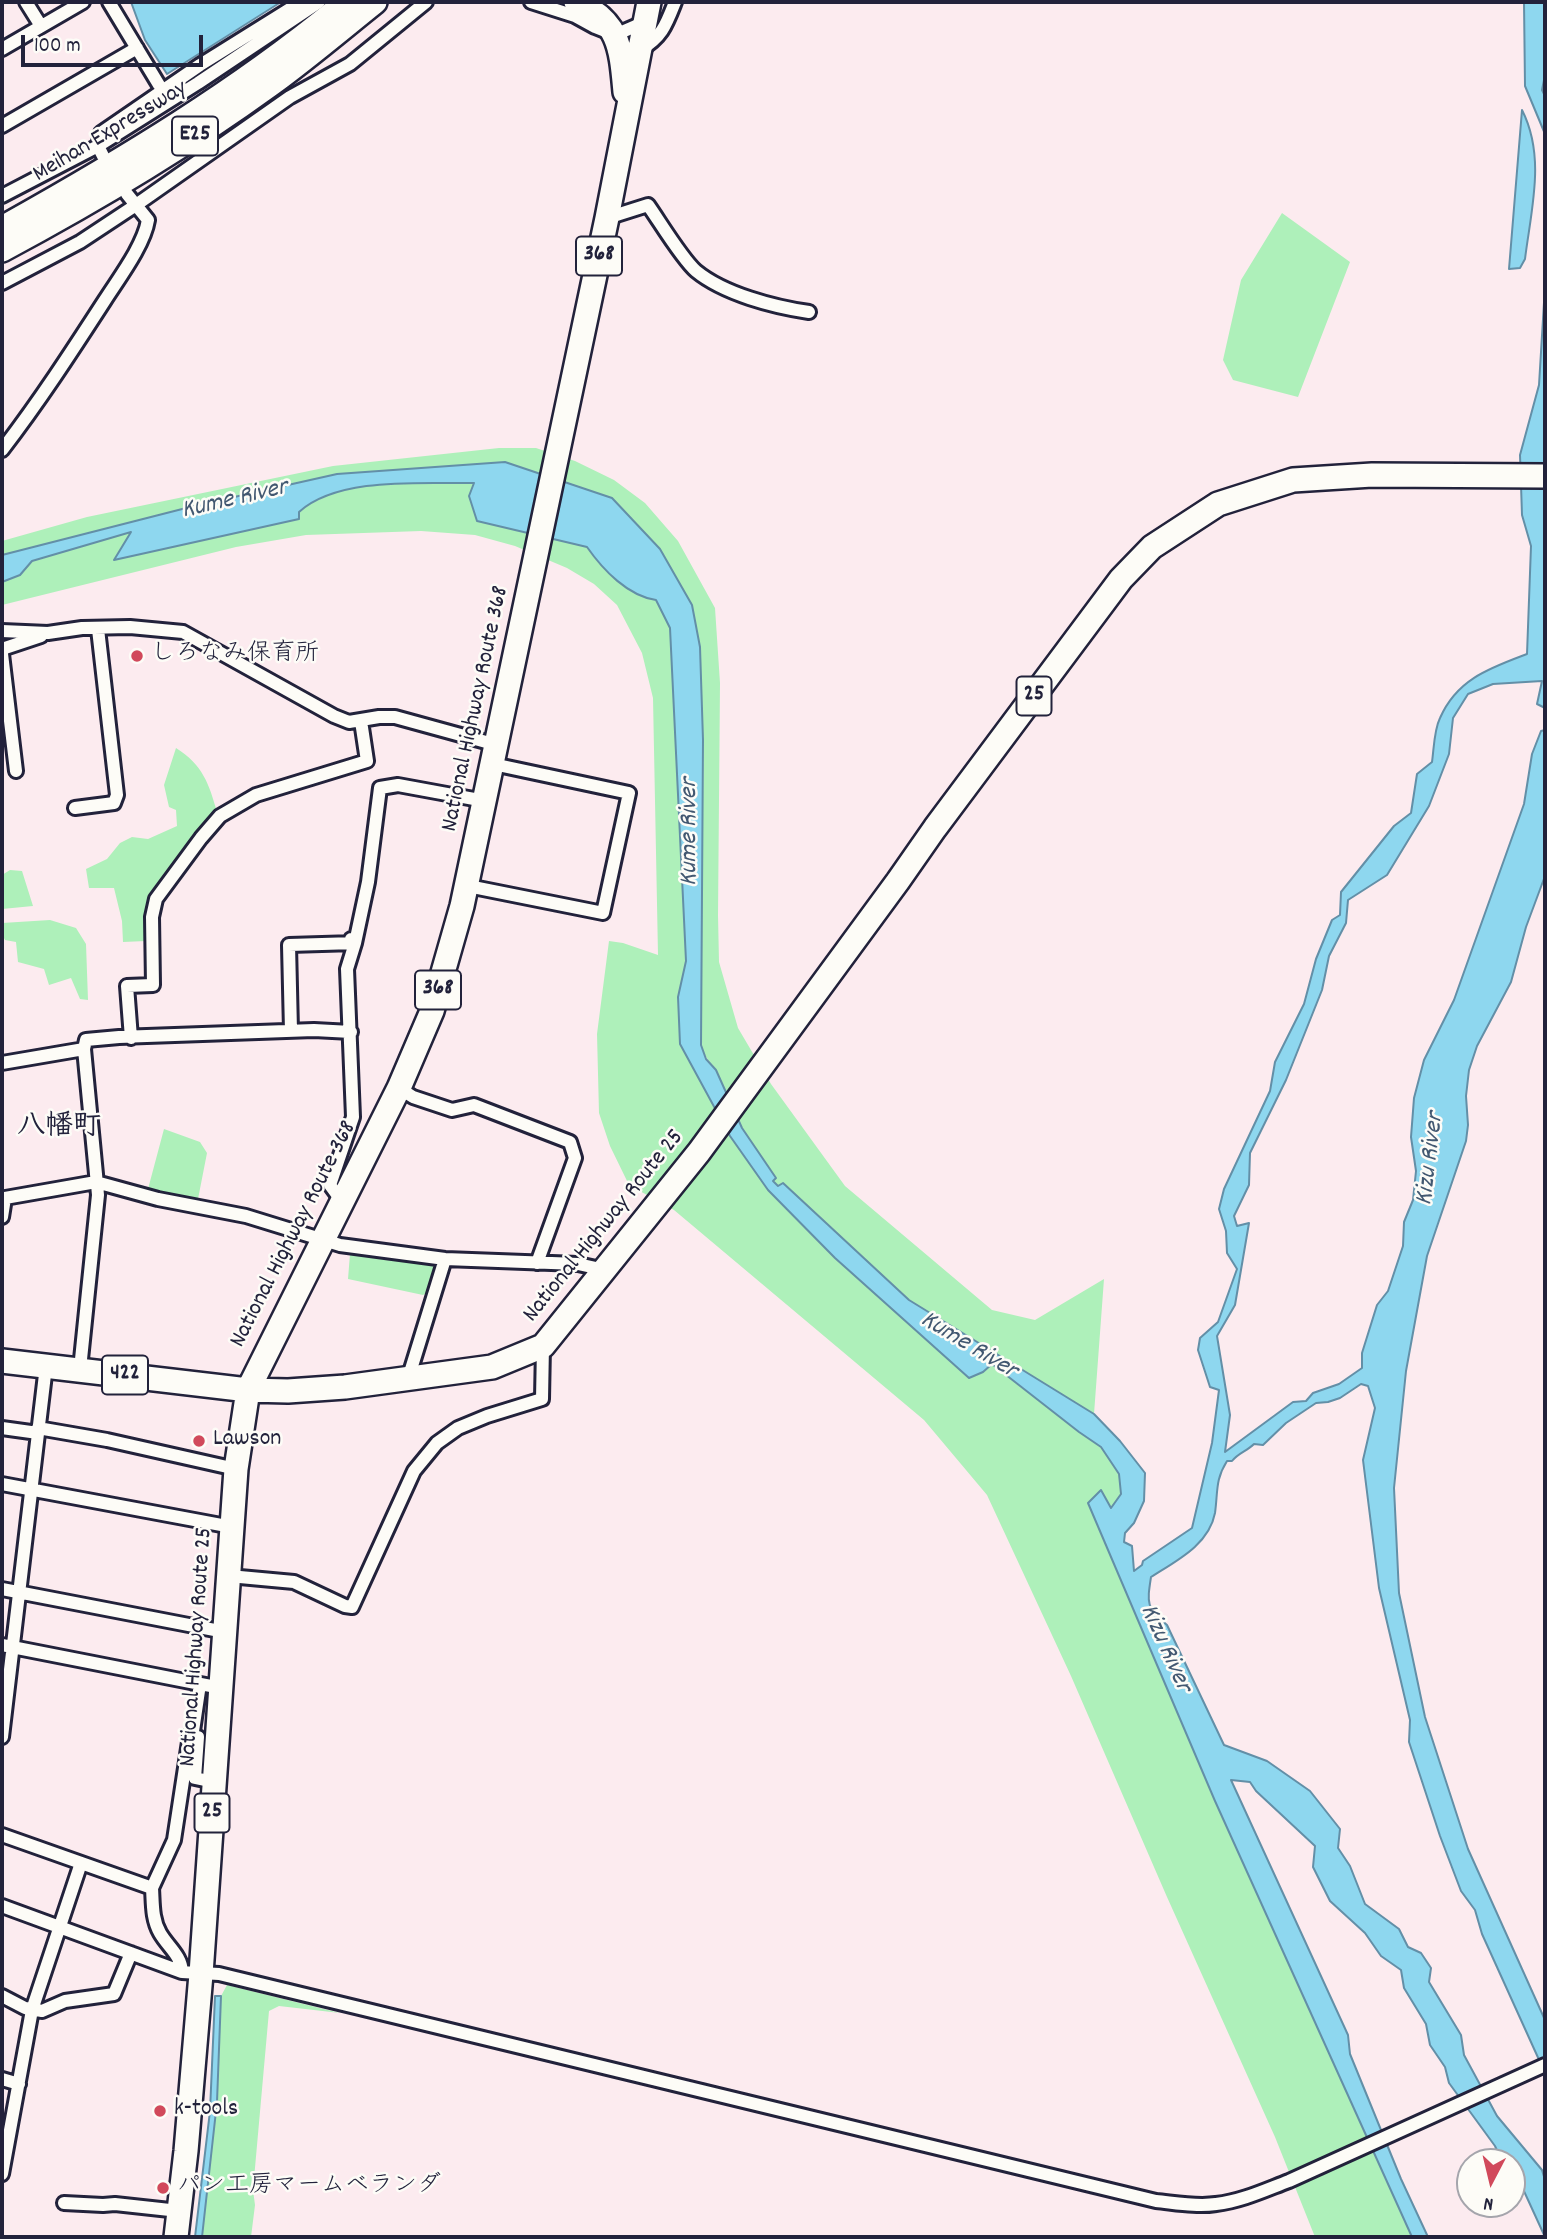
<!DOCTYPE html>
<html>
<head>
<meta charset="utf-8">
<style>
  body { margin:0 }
  #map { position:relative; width:1547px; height:2239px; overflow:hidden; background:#fcebef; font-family:Dekko,sans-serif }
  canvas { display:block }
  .frame { position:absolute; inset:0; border:4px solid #22223b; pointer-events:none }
  .north { position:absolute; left:1456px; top:2148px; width:70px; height:70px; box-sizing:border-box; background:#fdfcf7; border:2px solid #a5a5ac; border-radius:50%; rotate:187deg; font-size:19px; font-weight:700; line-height:28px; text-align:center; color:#22223b }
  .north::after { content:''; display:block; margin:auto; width:24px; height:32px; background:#d1495b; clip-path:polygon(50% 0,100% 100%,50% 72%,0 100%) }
  .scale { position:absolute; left:21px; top:35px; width:182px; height:32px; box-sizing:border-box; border:4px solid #22223b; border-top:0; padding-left:9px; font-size:21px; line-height:24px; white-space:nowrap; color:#22223b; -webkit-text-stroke:5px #fdfcf7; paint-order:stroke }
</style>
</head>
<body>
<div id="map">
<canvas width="1547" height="2239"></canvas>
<div class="frame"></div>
<div class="north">N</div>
<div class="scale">100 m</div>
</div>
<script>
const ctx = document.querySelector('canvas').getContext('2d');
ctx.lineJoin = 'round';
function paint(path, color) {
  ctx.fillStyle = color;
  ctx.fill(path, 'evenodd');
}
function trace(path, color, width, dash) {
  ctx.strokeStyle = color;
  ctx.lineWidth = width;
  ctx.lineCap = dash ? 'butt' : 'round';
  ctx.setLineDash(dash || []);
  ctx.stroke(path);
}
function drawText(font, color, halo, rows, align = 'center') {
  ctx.font = font + ' Dekko,"Klee One",sans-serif';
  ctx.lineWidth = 5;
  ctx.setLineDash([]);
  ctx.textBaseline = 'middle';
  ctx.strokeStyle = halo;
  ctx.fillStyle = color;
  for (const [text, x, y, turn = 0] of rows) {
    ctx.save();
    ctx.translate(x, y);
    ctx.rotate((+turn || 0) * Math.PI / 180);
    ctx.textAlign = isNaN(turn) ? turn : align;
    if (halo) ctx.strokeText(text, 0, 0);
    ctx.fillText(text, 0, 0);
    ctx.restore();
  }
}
const green = new Path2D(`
  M1282,213L1350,262L1298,397L1233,380L1223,360L1241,280Z
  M499,448H536L575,461L614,480L645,503L678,541L715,608L720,683L718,915L719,962L738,1028L771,1084L845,1186L992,1310L1035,1320L1104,1279L1094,1414L909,1300L783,1183L778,1186L773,1181L776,1178C765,1162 752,1146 742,1130C732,1111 727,1090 716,1072C711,1062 703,1056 701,1044C695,1016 702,984 701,954C699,839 712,719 692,605L505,462L194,506L2,555V541L87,517L333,466Z
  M474,483L469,496L477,521L587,547L599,563L619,581L656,600L670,628L686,961L678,997L730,1136L768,1190L835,1258L983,1372L992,1363L1079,1432L1101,1447L1119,1474L1121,1494L1111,1508L1101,1490L1089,1503L1215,1801L1412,2237H1315L1275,2137L1167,1897L1071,1676L987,1495L924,1420L674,1210L629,1185L610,1146L599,1113L597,1034L609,941L623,943L658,955L653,698L642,653L617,605L594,584L567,568L515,546L475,535L421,531L306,535L236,547L2,605V582L20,575L32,561L132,532L115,559L299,512C339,476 423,484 474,483Z
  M176,748C203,765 209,784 217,812L151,896L146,941L123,942L122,921L114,888H89L86,869L107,859L120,843L132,837L148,839L177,826L176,810L169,807L164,785Z
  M10,870L22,871L33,906L2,909V875Z
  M50,920L76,928L86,944L88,1000L80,999L71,978L49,985L44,969L18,962L16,942L5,940L2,934V923Z
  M164,1129L200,1142L207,1153L198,1199L148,1189Z
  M353,1252L439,1265L430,1291L423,1295L348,1279L350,1254Z
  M227,1985L340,2013L279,2006L269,2011L253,2190L255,2205L251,2237H202L217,2102L221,1996Z`);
const water = new Path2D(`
  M131,2H281L167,74L145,40Z
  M1524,2H1545V75L1542,90L1545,96V134L1525,86Z
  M1522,110C1546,157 1531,210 1525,259L1520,268L1509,269Z
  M1545,286V708L1537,704L1542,681L1493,684L1468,694L1453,718L1449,754L1429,806L1387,875L1348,900L1346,923L1329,956L1322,990L1286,1080L1250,1153L1249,1185L1234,1216L1237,1226L1249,1223L1235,1305L1217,1336L1230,1415L1225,1452L1293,1402L1306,1401L1313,1393L1339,1384L1362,1368V1353L1377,1305L1388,1291L1403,1246L1404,1222L1413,1200L1416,1171L1411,1137L1414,1098L1424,1060L1454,1000L1524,804L1532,754L1541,731L1545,730V876L1526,927L1511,982L1477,1046L1469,1070L1466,1096L1468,1125L1466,1141L1427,1256L1406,1371L1394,1488L1399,1593L1425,1717L1468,1849L1545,2020V2073L1482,1934L1475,1910L1461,1891L1440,1836L1409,1742L1410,1720L1379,1588L1363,1460L1375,1408L1368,1386L1361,1384L1340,1398L1328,1402L1316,1403L1286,1423L1263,1445L1254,1444C1247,1451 1238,1453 1232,1461H1227C1215,1480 1218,1492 1215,1513C1209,1545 1176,1561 1151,1577C1147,1603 1146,1608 1167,1625L1224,1745L1267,1761L1310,1791L1340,1829L1338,1848L1350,1866L1365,1904L1399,1929L1408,1947L1421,1953L1431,1968L1429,1982L1461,2035L1464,2055L1497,2116L1542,2170L1545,2180V2237L1523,2189L1512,2179V2162H1502L1495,2146L1449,2083L1445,2067L1430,2045L1426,2024L1404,1988L1401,1970L1381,1956L1365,1933L1330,1901L1313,1867L1315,1846L1256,1791L1250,1782L1231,1780L1348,2035L1350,2054L1401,2179L1428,2237H1412L1215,1801L1088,1503L1101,1490L1111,1508L1121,1494L1119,1474L1101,1447L1079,1432L992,1364L983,1372L969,1378L835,1258L768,1190L730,1136L680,1044L678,997L686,961L670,628L656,600C628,596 603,570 587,547L477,521L469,496L474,483C423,484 339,476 299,512V519L114,560L131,532L32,561L20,575L2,582V555L194,506L337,474L505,462L612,498L660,549L692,605L700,647L703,740L701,1045L706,1059L716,1070L742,1128L776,1178L773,1181L778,1186L783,1183L909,1300L1094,1414L1120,1441L1145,1473L1144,1501L1134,1523L1125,1533L1124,1542L1132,1546L1134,1571L1142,1565L1143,1561L1192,1528L1212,1443L1219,1390L1210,1387L1198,1350L1200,1338L1218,1322L1237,1269L1227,1253L1226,1231L1219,1209L1224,1189L1270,1091L1275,1062L1304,1004L1316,959L1332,920L1340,915L1341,892L1394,826L1411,813L1417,774L1432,762C1434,748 1434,730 1440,718C1457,679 1490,668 1527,654L1531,546L1522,515L1520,455L1539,385Z
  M215,1996H221L217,2102L202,2237H195L210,2111Z`);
const street = new Path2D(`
  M26,2L41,26
  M109,2L159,85
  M531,2L575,16L595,27L615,35L645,22
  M2,49L83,2
  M640,50C662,37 666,25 675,2
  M2,126L137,48
  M103,156L98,146L101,133L200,65L301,2
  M2,196L98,146L198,83L319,2
  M607,218L648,205C660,222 682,259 696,271C724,294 774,307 809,312
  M2,283L80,242L136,205L290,97L350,64L426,2
  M2,450C39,402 72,351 105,300C119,278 144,245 148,220L127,194
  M2,631L48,633L82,628L130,627L183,632L334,716L349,722L379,717H395L497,745
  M2,649L41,636
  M2,654L16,771
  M75,808L114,803L117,795L98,629
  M468,886L603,913L629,793L493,764
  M291,1031L289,945L355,943L351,939
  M131,1038L127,986L153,985L152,917L156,899L201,838L220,816L256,795L367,761L361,721
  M2,1063L84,1049L86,1040L119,1037L314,1030L351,1032
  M399,1088L413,1097L452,1110L474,1105L570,1142L575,1158L537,1263
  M341,1200L330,1185L353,1117L347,969L355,943L368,882L380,788L398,785L485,801
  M2,1217L5,1198L96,1182L158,1199L246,1216L340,1245L445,1259L578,1264L605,1270
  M80,1369L98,1195L84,1049
  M408,1379L445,1259
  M2,1428L38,1433
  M38,1428L107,1440L236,1469
  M2,1484L232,1527
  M229,1576L294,1582L345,1606L352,1607L414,1471L437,1443L458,1428L487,1416L542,1399L543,1346
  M2,1589L225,1632
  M2,1645L221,1688
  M190,1735L193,1731L200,1684
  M2,1737L46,1366
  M2,1835L152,1888L174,1840L190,1735L198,1737L195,1778L214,1782
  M152,1888C153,1904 152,1919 160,1933C168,1947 181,1955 182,1972
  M2,1906L182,1972L219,1974L1156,2201C1176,2203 1197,2207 1216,2204C1242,2201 1265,2190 1289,2181L1545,2065
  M2,1996L25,2008L42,2011L65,2001L114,1994L131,1953
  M2,2079L19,2084
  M2,2174L32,2010L81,1863
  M64,2203L103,2205L115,2204L179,2211`);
const highway = new Path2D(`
  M576,2C620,21 621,49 625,92
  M2,228C122,161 240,90 346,2
  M2,250C94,201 186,146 270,85C306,59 340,30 375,2
  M2,1361L248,1390L288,1391L345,1387L492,1367L543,1346L699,1152L898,881L935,828L1121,579L1152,547L1218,504L1293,480L1372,475L1545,476
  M176,2237L186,2151L201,1974L236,1469L248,1390L399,1088L432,1011L462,906L607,218L649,2`);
const markers = [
  [137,656,7,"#d1495b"],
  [199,1441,7,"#d1495b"],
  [160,2111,7,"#d1495b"],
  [163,2188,7,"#d1495b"]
];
const shields = [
  [195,136,46],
  [599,256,46],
  [1034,696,35],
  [438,990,46],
  [125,1375,46],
  [212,1813,35]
];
const shieldNames = [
  ["E25",195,136],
  ["368",599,256],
  ["25",1034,696],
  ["368",438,990],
  ["422",125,1375],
  ["25",212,1813]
];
const streetNames = [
  ["Meihan Expressway",111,133,-31],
  ["National Highway Route 368",477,709,-78],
  ["National Highway Route 25",605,1227,-51],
  ["National Highway Route 368",295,1235,-63],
  ["National Highway Route 25",198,1647,-86]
];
const poiNames = [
  ["しろなみ保育所",151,656],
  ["Lawson",213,1441],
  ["k-tools",174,2111],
  ["パン工房マームベランダ",177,2188]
];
const waterNames = [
  ["Kume River",235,501,-13],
  ["Kume River",691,832,-90],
  ["Kizu River",1432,1159,-83],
  ["Kume River",968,1347,31],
  ["Kizu River",1164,1649,66]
];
const quarterNames = [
  ["八幡町",59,1129]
];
paint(green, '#aef0ba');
paint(water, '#8ed7ef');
trace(water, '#638fa7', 2);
trace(street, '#22223b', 18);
trace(highway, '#22223b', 28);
trace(street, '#fdfcf7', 12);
trace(highway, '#fdfcf7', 23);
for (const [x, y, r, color] of markers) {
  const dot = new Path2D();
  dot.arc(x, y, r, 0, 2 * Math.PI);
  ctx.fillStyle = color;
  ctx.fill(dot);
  trace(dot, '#fdfcf7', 2.5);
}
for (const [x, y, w] of shields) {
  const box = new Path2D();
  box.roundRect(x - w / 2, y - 19.5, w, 39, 5);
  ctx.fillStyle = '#fdfcf7';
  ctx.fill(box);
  trace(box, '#22223b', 2);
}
drawText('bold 23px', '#22223b', null, shieldNames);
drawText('24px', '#22223b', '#fdfcf7', streetNames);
drawText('24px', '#22223b', '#fdfcf7', poiNames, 'left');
drawText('italic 26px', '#425871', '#fdfcf7', waterNames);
drawText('bold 28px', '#22223b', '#fdfcf7', quarterNames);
</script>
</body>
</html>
